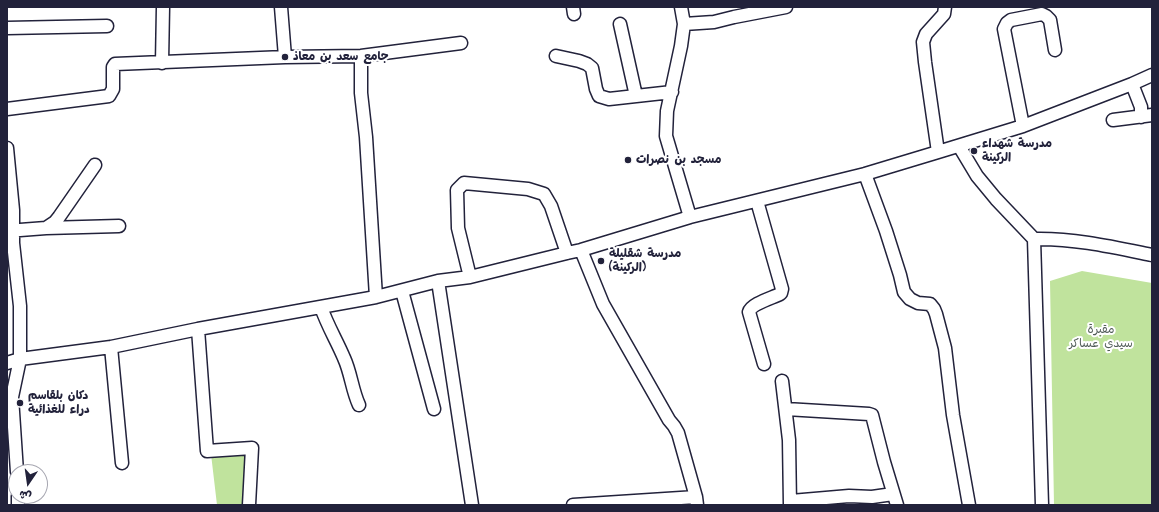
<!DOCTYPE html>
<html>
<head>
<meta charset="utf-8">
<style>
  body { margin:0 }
  #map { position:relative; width:1159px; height:512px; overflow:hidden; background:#fff; font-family:"Architects Daughter","Playpen Sans Arabic",sans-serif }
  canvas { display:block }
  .frame { position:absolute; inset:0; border:8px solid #22223b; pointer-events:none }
  .north { position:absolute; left:8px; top:464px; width:40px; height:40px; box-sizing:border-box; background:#fff; border:1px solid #a7a7b1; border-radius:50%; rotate:193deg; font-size:11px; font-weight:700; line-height:16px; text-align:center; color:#22223b }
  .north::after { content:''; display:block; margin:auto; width:14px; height:18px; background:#22223b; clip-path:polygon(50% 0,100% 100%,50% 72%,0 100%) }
</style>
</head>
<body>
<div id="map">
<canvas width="1159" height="512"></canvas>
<div class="frame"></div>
<div class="north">ش</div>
</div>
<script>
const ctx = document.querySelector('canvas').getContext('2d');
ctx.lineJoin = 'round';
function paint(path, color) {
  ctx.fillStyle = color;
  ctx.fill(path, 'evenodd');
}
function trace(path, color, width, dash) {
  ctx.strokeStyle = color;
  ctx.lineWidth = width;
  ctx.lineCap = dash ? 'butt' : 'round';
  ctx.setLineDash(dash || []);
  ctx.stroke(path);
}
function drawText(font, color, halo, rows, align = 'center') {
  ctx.font = font + ' "Architects Daughter","Playpen Sans Arabic",sans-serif';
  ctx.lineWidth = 4;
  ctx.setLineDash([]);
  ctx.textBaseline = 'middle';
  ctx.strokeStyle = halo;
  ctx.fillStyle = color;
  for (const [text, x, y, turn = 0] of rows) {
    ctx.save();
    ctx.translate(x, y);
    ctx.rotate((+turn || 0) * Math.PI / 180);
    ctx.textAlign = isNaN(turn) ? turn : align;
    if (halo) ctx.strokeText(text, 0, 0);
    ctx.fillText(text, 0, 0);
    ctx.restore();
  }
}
const green = new Path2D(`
  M1082,271L1152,283V505H1054L1050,281Z
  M248,452L243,505H217L211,454Z`);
const minor = new Path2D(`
  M281,7L285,57
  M573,7L574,14
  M681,7L684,24L681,46L667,111L666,136L690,217
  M620,24L636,96
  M684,24L714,22L734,17L786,7
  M7,28L107,26
  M361,56V93L366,137L376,297
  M556,56L579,61L587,64L592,68L596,89L599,96L609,99L672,92
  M162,63L163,7
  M1132,84L1141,107V117
  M7,109L109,96L113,89V67L115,64L285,57L361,56L461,43
  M1113,120L1152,115
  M1023,126L1004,29L1007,23L1011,20L1042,14L1046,16L1050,20L1055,50
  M959,146L977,176L996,199L1034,239L1042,505
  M7,148L13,210V243L20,306V359L12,397L17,472
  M938,152L925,62L923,42L926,34L944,14L945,7
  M865,174L886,231L900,275L904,292L910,299L918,303L930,304L934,309L936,314L945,348L953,415L969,505
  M757,201L782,289L781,293L780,294C772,298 751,304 749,312L764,364
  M46,228L55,222L59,217L95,165
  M7,231L46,228L119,226
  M1034,239C1074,238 1113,247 1152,255
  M581,250L603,304L669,420L674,426L678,433L696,497L697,505
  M470,277L458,228L457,190L464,183L528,189L544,194L551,206L567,253
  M438,281L472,505
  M402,291L434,409
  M321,307C327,325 337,341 344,358C351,373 352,390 359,405
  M198,329L207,451L252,448L249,505
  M111,347L122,463
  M7,363L20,359L111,347L198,329L376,297L438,281L470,277L567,253L581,250L690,217L865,174L938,152L1023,126L1132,84L1152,75
  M782,381L789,440L790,505
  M786,409L869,414L872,415L884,462L897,505
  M18,496V505
  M791,501L849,496L872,497L893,494
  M573,505L696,497`);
const markers = [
  [285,57,4,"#22223b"],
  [974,151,4,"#22223b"],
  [628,160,4,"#22223b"],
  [601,261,4,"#22223b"],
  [20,403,4,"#22223b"]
];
const poiNames = [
  ["جامع سعد بن معاذ",293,57],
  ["مدرسة شهداء",982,144],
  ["الركينة",982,158],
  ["مسجد بن نصرات",636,160],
  ["مدرسة شقليلة",609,254],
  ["(الركينة)",609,268],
  ["دكان بلقاسم",28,396],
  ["دراء للغذائية",28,410]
];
const parkNames = [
  ["مقبرة",1101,330],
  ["سيدي عساكر",1101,344]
];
paint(green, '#c0e39d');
trace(minor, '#22223b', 15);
trace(minor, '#fff', 12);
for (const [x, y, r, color] of markers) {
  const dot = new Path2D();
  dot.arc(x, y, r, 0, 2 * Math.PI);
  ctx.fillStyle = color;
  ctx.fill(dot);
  trace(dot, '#fff', 1.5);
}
drawText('bold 12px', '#22223b', '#fff', poiNames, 'left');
drawText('12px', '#515c58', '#fff', parkNames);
</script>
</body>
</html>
